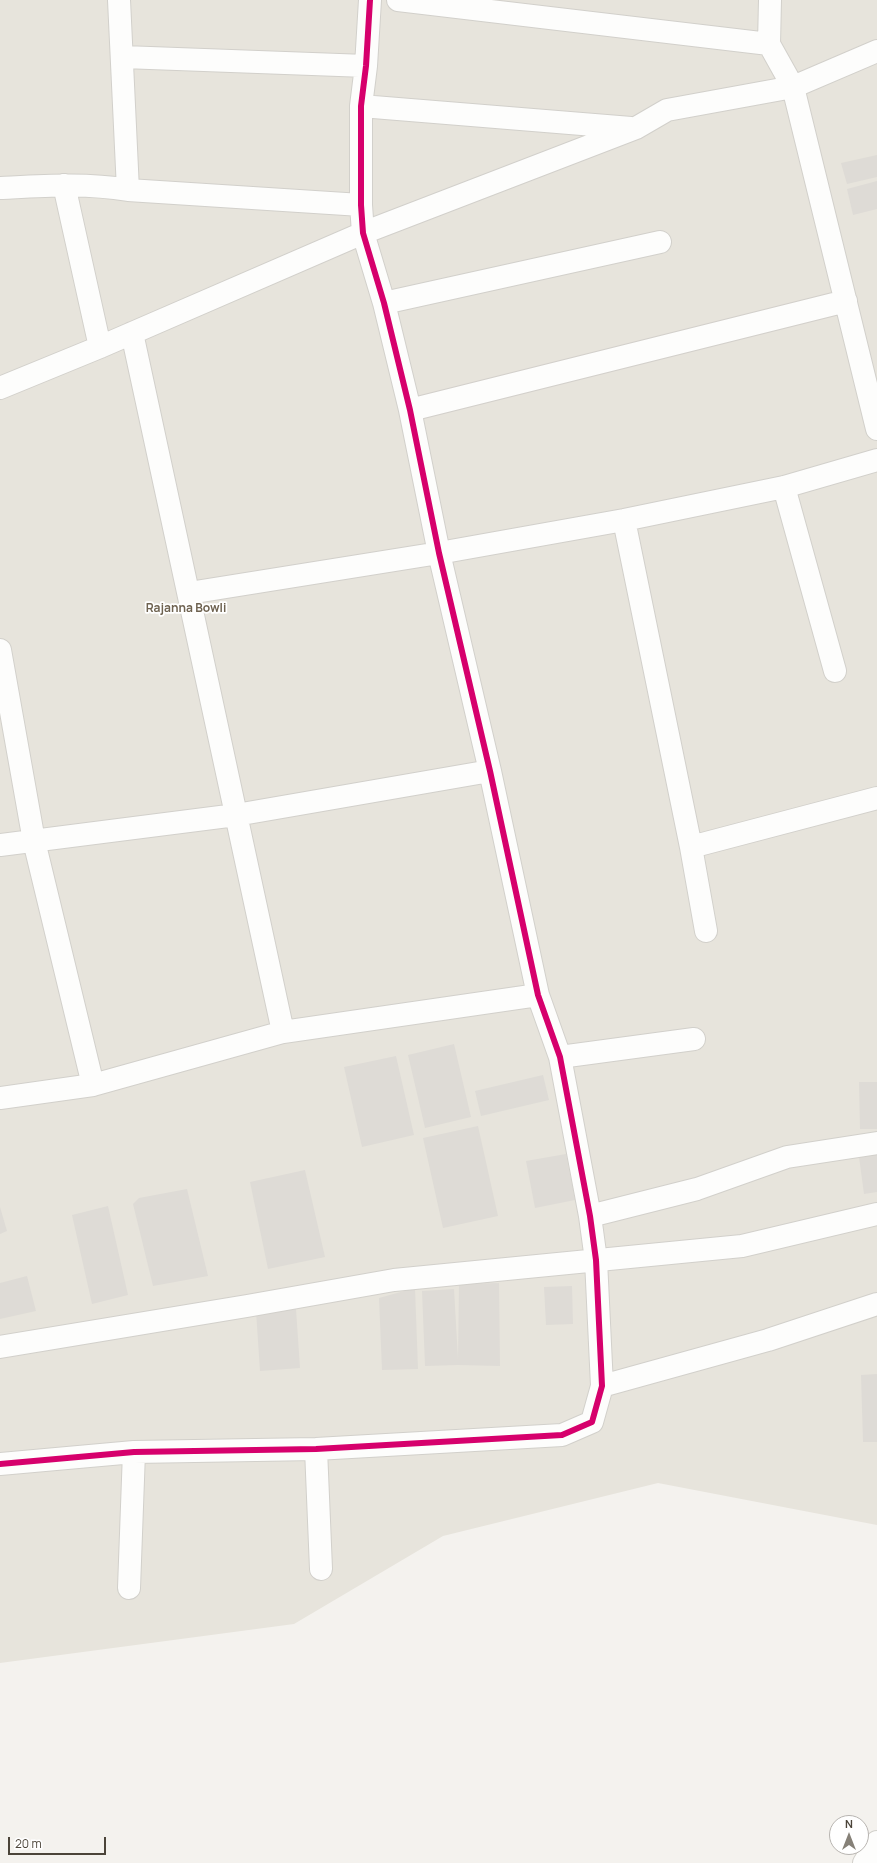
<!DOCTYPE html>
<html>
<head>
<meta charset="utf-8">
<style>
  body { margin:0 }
  #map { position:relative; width:877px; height:1863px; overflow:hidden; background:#f4f2ee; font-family:Manrope,sans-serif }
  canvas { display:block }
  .north { position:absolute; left:829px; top:1815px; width:40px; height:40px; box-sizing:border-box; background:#fff; border:1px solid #b7b4b0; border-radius:50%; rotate:0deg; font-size:11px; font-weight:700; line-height:16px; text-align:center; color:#4b4439 }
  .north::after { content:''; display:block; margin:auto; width:14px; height:18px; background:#868178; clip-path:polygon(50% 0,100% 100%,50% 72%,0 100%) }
  .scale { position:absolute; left:8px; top:1837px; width:98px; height:18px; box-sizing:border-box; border:2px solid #4b4439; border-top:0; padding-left:5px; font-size:12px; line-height:14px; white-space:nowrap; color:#4b4439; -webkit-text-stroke:3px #fff; paint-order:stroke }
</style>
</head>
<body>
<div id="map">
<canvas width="877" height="1863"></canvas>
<div class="north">N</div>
<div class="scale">20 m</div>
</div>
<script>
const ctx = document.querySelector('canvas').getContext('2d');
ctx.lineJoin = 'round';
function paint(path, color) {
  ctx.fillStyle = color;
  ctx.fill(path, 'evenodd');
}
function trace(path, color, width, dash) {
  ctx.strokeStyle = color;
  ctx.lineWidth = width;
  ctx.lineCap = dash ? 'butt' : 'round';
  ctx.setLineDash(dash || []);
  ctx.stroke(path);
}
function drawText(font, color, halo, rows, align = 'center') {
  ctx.font = font + ' Manrope,sans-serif';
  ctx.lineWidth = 3.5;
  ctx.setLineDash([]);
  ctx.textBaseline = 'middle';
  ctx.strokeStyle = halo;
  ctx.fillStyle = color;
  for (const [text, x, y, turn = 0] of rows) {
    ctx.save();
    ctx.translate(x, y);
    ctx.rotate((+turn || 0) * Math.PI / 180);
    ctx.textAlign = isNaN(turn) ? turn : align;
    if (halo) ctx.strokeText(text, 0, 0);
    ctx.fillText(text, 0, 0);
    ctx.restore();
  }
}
const residential = new Path2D(`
  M0,0H877V1525L658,1483L443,1536L294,1624L0,1663Z`);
const building = new Path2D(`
  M877,155V177L847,184L841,163Z
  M877,181V209L853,215L847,189Z
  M454,1044L471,1117L425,1128L408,1055Z
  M396,1056L414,1135L362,1147L344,1067Z
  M543,1075L549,1100L481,1116L475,1091Z
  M859,1082H877V1129H860Z
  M478,1126L498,1216L443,1228L423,1138Z
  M566,1154L575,1200L535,1208L526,1161Z
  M877,1154V1192L864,1194L859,1157Z
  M305,1170L325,1257L268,1269L250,1182Z
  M187,1189L208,1276L153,1286L133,1204L139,1198Z
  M108,1206L128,1295L92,1304L72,1215Z
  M0,1207L7,1231L0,1234Z
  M27,1276L36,1311L0,1319V1283Z
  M499,1283L500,1366L458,1365L425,1366L422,1291L454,1289L458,1359L459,1284Z
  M572,1286L573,1324L546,1325L544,1287Z
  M415,1288L418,1369L382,1370L379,1298Z
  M296,1309L300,1368L260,1371L256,1311Z
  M877,1374V1442H863L861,1375Z`);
const minor = new Path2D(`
  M119,0L128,190
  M398,0L769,44L793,87L877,51
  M769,44L770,0
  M123,57L366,66
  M361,106L631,128
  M64,185L100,347
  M0,188C43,186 86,183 128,190L361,205
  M384,303L660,242
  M132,333L283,1032
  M0,388L100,347L363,233L636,128L667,110L793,87L877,429
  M410,410L846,301
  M784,487L835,671
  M624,520L691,847L706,931
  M189,593L439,553L624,520L784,487L877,460
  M0,650L34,841L93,1085
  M0,845L236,815L490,771
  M691,847L877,798
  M560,1057L694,1039
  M0,1098L93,1085L283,1032L538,995
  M590,1216L697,1189L787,1157L877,1143
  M0,1347L247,1306L394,1280L742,1246L877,1214
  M602,1386L768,1340L877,1304
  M316,1449L321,1569
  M0,1464L134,1452L316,1449L562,1435L592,1422L602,1386L596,1260L590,1216L560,1057L538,995L490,771L439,553L410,410L384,303L363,233L361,205V106L366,66L370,0
  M129,1588L134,1452
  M864,1863L877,1842`);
const cycleway = new Path2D(`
  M0,1464L134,1452L316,1449L562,1435L592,1422L602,1386L596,1260L590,1216L560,1057L538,995L490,771L439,553L410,410L384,303L363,233L361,205V106L366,66L370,0`);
const neighbourhoodNames = [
  ["Rajanna Bowli",186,609]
];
paint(residential, '#e7e4dc');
paint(building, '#dedbd6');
trace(minor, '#d2d0cb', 24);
trace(minor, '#fdfdfc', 22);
trace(cycleway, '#d6006c', 6);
drawText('bold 12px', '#6e6250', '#fff', neighbourhoodNames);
</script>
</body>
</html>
